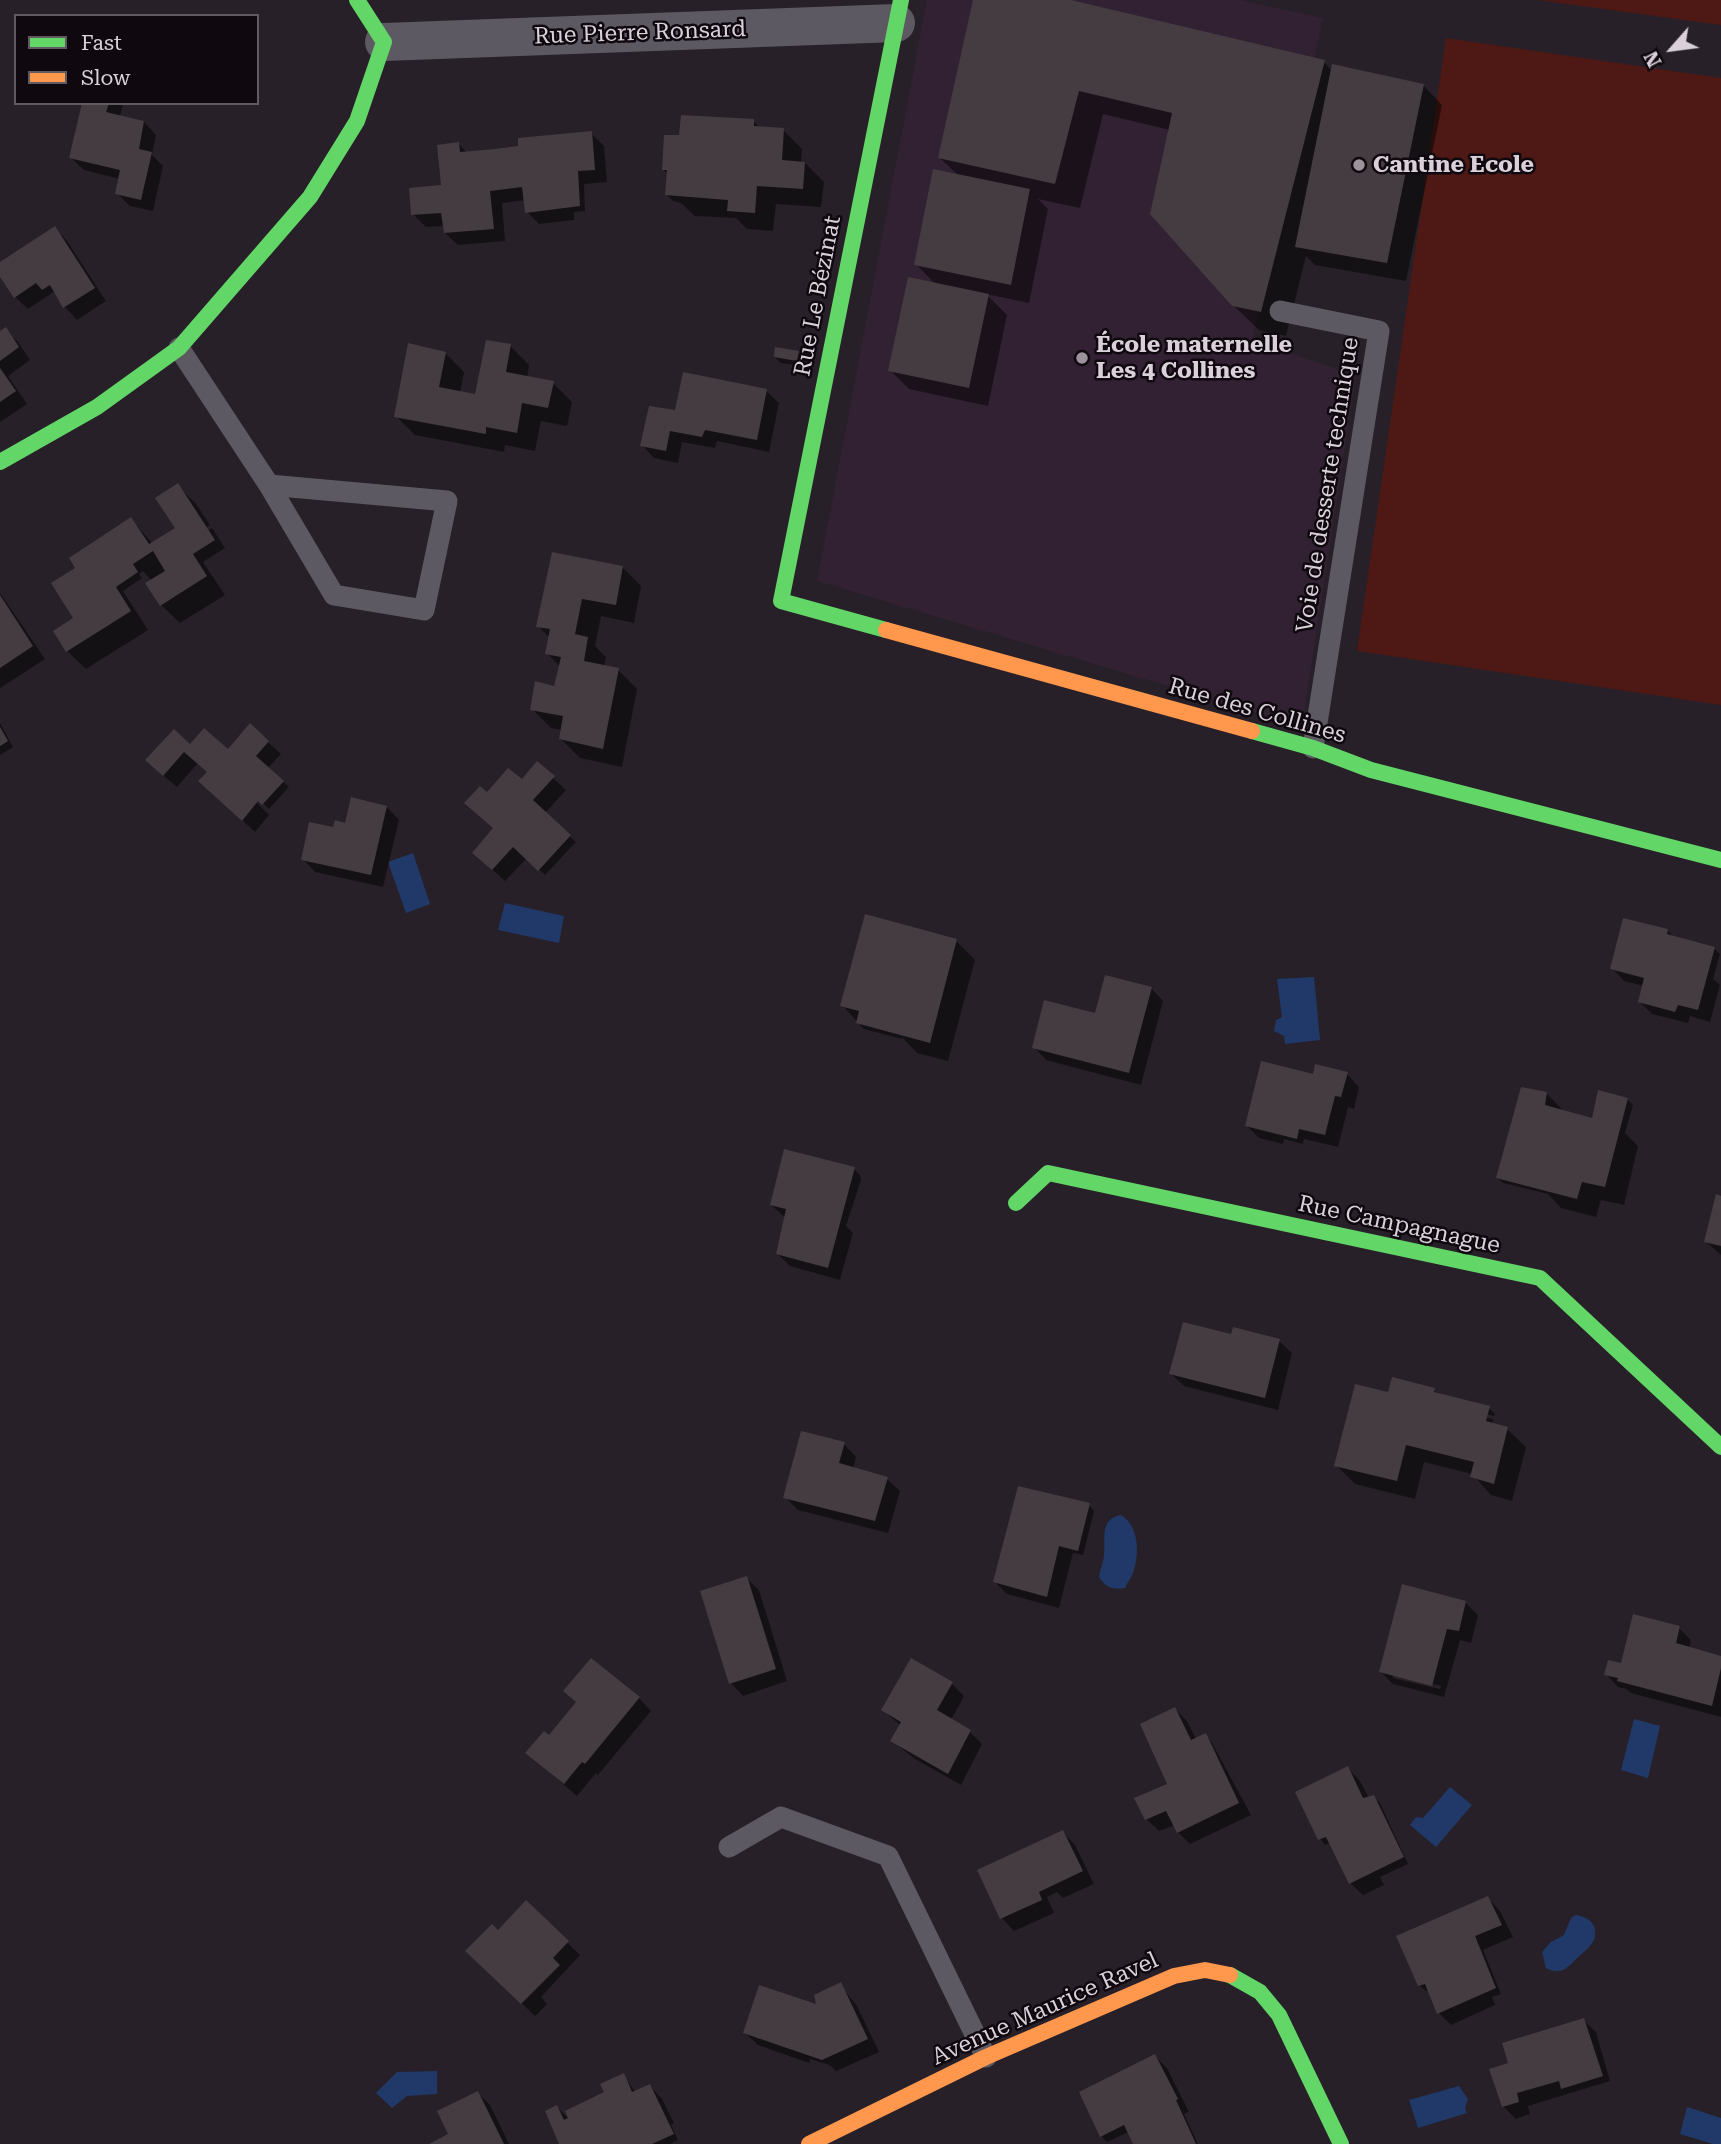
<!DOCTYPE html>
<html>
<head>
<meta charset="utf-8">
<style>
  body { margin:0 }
  #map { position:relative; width:1721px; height:2144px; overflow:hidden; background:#272028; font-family:"Roboto Serif",serif }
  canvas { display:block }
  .legend { position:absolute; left:14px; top:14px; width:245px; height:91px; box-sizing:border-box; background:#0f090f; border:2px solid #605960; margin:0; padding:9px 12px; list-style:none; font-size:21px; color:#dad0da }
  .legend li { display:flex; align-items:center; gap:14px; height:35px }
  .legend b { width:35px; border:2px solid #605960 }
  .north { position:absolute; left:1637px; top:14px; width:70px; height:70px; -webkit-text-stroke:5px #0f090f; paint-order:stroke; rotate:242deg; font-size:19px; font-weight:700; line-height:28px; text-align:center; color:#dad0da }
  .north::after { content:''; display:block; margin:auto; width:24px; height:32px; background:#dad0da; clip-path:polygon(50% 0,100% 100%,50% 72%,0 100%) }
</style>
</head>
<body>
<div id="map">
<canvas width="1721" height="2144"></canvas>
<ul class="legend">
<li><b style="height:9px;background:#63d668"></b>Fast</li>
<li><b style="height:9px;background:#ff974d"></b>Slow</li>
</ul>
<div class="north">N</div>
</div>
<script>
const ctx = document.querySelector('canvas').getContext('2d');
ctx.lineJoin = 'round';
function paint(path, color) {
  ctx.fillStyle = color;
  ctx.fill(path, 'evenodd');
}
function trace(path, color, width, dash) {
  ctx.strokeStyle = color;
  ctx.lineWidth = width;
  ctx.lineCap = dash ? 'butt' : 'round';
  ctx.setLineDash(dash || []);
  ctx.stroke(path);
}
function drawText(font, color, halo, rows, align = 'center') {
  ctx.font = font + ' "Roboto Serif",serif';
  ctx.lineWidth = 5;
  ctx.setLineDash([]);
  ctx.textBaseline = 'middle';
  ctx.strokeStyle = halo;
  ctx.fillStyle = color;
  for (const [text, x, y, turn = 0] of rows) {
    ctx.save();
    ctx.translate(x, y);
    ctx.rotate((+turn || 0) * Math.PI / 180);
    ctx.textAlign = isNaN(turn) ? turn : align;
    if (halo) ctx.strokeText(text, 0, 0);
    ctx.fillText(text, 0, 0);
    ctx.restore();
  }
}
const built = new Path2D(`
  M927,0H1240L1323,18L1252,341L1356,375L1302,726L817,581Z`);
const green = new Path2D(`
  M1538,0H1721V25Z
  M1446,38L1721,78V705L1357,651Z`);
const water = new Path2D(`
  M413,853L430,904L406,913L388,862Z
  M505,903L564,916L559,943L498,930Z
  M1314,977L1320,1040L1285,1044L1284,1036L1274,1031L1276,1020L1282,1017L1277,979Z
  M1121,1515C1139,1526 1140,1554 1133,1573C1131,1578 1127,1583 1125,1588C1113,1590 1106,1588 1099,1577C1100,1569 1104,1562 1104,1554C1106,1538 1099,1519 1121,1515Z
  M1634,1719L1660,1726L1648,1778L1621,1770Z
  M1450,1787L1472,1805L1436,1847L1410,1825L1416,1817L1423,1818Z
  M1576,1915C1589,1917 1599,1925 1594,1940C1589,1949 1582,1953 1575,1960C1566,1970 1559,1975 1546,1968L1542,1952L1551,1942L1564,1935L1571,1918Z
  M437,2071V2094L407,2096L392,2108L376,2093L397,2072Z
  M1459,2086L1468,2099L1465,2108L1467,2113L1418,2128L1409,2100Z
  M1687,2107L1721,2118V2144H1713L1680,2134Z`);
const shadow = new Path2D(`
  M975,0H1063L1324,62L1332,71L1424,86L1442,105L1406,281L1315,265L1306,256L1286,336L1259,330L1233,305L1170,130L1103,114L1080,208L1038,199L1048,209L1029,303L986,294L1007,315L988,406L909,389L890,370L936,285L916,264L958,175L940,158Z
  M83,103H123L120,117L144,122L156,135L152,155L163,166L153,211L130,206L117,193L120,179L84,170L71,158Z
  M753,121L761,129L783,130L802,149L801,163H805L824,182L821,207L776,204L773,231L747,229L736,218L695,216L681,203L673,201L667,195L668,174L663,169L681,137Z
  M591,133L604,146L607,182L584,184L585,211L574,212V220L539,224L527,212L526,200L502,203L505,241L458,245L445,233L444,226L426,227L413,214L443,186L459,144L467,153L495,151Z
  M55,228L67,241L106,301L77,320L65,307L55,291L28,309L15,297L0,274V264Z
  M5,330L18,342L30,360L8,376L27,404L0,422V333Z
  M510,346L529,365L527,378L553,383L572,402L567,426L541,421L535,451L505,445L504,452L415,435L396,416L445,353L464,372L460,393L476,396Z
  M798,353L804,359L802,366L781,363L775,357Z
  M766,391L779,403L769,452L717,441L715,448L682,442L678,463L654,458L642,445L676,412Z
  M177,485L196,504L210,525L188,539V543L212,528L225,548L203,562L225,595L180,623L161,605L152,581L143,571L139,574L142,578L123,591L148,630L86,669L67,651L75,618L68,575L131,519L153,544L177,529Z
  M622,567L641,586L634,623L601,616L595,646L606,657L604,667L618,670L637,689L622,767L580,758L561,739L562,730L551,728L532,709L556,688L560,667L547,653L550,638L538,626Z
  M0,593L45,659L0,688Z
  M0,723L13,747L0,755Z
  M250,726L281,754L268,768L289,787L269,809L255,795L252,798L269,815L255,832L213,793L209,773L198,763L177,787L160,773L190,746L228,752Z
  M553,778L566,790L545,813L576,842L545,875L527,858L505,881L487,865L494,829L487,795L522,782Z
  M387,807L399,820L383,887L315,872L303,859L347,825Z
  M1667,930L1673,936L1714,948L1720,954L1713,979L1720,985L1710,1022L1690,1016L1688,1023L1652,1014L1640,1002L1644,986L1624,981L1612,968Z
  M956,941L975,960L948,1061L917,1053L902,1037V1039L864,1029L842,1005Z
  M1151,988L1163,1001L1141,1085L1046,1060L1034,1047Z
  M1347,1074L1359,1087L1354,1109L1348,1107L1338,1147L1304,1139L1303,1144L1284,1139L1283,1144L1259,1138L1247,1126L1314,1076Z
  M1547,1094L1565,1112L1598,1121L1628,1100L1633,1105L1625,1133L1638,1146L1624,1205L1601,1200L1596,1217L1561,1208L1548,1194L1503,1183L1498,1178Z
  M854,1169L860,1175L861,1180L846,1226L853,1233L840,1280L790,1266L778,1254L786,1218L771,1205Z
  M1721,1198V1255L1706,1242Z
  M1232,1336L1279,1341L1292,1353L1278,1410L1184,1386L1171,1374Z
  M1434,1390L1439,1395L1489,1408L1495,1414L1494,1416L1452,1407V1411L1493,1419L1492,1424L1507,1429L1526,1447L1512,1501L1491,1495L1472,1474L1424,1462L1415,1499L1355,1484L1336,1465L1387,1394Z
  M844,1444L856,1457L853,1469L887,1479L900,1491L888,1533L798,1510L785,1497Z
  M1089,1505L1094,1511L1083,1555L1073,1553L1059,1608L1007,1594L995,1582Z
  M746,1578L759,1590L787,1681L743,1696L731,1683Z
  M1465,1602L1478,1615L1471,1643L1460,1640L1444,1697L1393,1684L1381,1672ZM1393,1674L1441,1686L1440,1689L1393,1678Z
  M1679,1628L1691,1640L1689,1649L1721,1657V1717L1631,1693L1626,1689L1618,1687L1606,1674Z
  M911,1660L952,1684L964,1696L951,1720L969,1731L982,1744L961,1785L915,1759L892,1741L901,1726L883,1710Z
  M639,1698L651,1711L598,1775L596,1773L577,1796L527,1753L549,1737Z
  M1175,1709L1187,1721L1196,1739L1205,1735L1211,1741L1251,1815L1190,1844L1178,1832L1175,1825L1159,1831L1146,1819L1170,1784Z
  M1348,1768L1360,1781L1369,1798L1374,1797L1380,1803L1408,1864L1380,1877L1384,1885L1363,1895L1350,1883L1330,1843L1325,1845L1320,1839Z
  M1063,1832L1075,1845L1094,1884L1063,1898L1057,1892L1047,1897L1054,1913L1014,1931L1002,1918Z
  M1488,1898L1500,1911L1513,1937L1483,1950L1501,1994L1492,1997L1495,2005L1451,2025L1439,2013L1429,1990L1426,1991L1420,1986L1412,1967Z
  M526,1903L580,1955L541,1997L547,2004L535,2016L467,1951L498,1933Z
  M840,1985L857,2006L879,2052L836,2071L830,2065L810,2059L809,2063L758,2045L745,2033L819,2007Z
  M1583,2020L1596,2032L1610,2081L1528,2106L1530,2114L1516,2119L1503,2106L1510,2064Z
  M1155,2056L1167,2068L1189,2112L1184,2114L1198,2144H1135L1129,2132L1107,2142L1101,2136Z
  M623,2075L636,2093L650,2086L662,2099L674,2123L671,2125L678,2140L670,2144H561L557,2107L571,2121L607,2093Z
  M478,2093L490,2105L509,2144H432L450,2135Z`);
const building = new Path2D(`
  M973,0H1071L1325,60L1261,312L1232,306L1150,214L1172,113L1079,91L1055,184L938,158Z
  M1332,64L1424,84L1387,263L1295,247Z
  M82,103H109L106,112L144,121L139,149L152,152L141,200L115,194L120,170L69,158Z
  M681,115L754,119V126L784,128L782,160L805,162L803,189L757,186L755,213L727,211L728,200L665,195L667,170H662L664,135H679Z
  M592,131L595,170L578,171L580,206L525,213L522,187L490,191L494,229L444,233L441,213L411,215L409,188L441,185L437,145L459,142L460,152L495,149L518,146V138Z
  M933,169L1030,189L1011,285L914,265Z
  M55,226L95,288L63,308L50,285L42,290L36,283L14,298L0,277V262Z
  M908,277L989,294L969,388L888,371Z
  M6,327L19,347L0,361V331Z
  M486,340L511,344L506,372L554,381L548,408L522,403L517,433L486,427V434L394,417L408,343L446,352L439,387L475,394Z
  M775,347L799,351L797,361L774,357Z
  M0,368L16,391L0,402Z
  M683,372L767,389L757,440L705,430L702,437L670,431L666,451L640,446L649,406L675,410Z
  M178,483L215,540L193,554L207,576L160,606L145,583L165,571L153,551L133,564L138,572L116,587L131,611L66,652L53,631L73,618L51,583L75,568L69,558L131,517L149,544L175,528L155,498Z
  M552,552L623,566L616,605L582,599L575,634L588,637L584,661L619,668L603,749L559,739L563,716L530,710L535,681L554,686L561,657L545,654L550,629L536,627Z
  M0,595L33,646L0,668Z
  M250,723L269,741L256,756L284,781L262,805L258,801L242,821L198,781L207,772L184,752L163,776L145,760L174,729L190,744L204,728L228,749Z
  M0,727L8,741L0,746Z
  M537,761L555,776L533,800L571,835L538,871L513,847L492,870L472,853L493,828L464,803L480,786L487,792L508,768L522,779Z
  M351,797L387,806L371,875L301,860L309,822L333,827L335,820L345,823Z
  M865,914L957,939L930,1043L856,1023L859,1011L840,1006Z
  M1623,918L1668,929L1667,934L1715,947L1698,1010L1678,1005L1675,1012L1638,1002L1644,978L1610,969Z
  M1105,975L1152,987L1129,1073L1032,1048L1044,1000L1095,1013Z
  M1261,1061L1313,1074L1315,1064L1348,1072L1341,1097L1335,1096L1325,1135L1299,1129L1297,1139L1245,1126Z
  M1521,1087L1547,1092L1545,1105L1592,1118L1598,1090L1628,1098L1605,1187L1582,1182L1577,1199L1496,1178Z
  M784,1149L855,1167L828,1268L776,1254L786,1209L770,1205Z
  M1716,1194L1721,1196V1246L1704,1242Z
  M1183,1322L1231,1334L1233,1327L1280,1339L1265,1398L1169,1374Z
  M1392,1377L1435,1388L1434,1392L1490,1406L1486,1421L1508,1427L1494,1484L1470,1477L1474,1462L1406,1445L1397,1481L1334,1466L1355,1384L1388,1392Z
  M801,1431L845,1442L839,1463L888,1477L875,1521L783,1498Z
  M1018,1486L1090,1503L1078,1551L1059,1546L1047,1597L993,1582Z
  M747,1576L776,1669L729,1684L700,1591Z
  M1402,1584L1466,1601L1459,1631L1447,1629L1432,1686L1379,1672Z
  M1633,1614L1680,1626L1676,1643L1721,1656V1668L1712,1706L1617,1681L1618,1678L1604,1675L1608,1660L1621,1663Z
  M591,1658L640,1697L585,1764L582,1762L564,1784L525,1753L544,1731L549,1735L576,1702L563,1691Z
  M911,1658L953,1682L937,1710L971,1730L948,1774L890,1741L901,1722L881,1710Z
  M1175,1707L1191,1740L1206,1733L1239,1803L1177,1833L1166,1811L1145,1820L1134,1798L1167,1784L1140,1724Z
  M1348,1766L1363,1798L1374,1795L1404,1857L1349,1884L1326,1837L1318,1840L1295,1792Z
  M1063,1830L1083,1871L1039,1892L1042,1900L1000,1919L977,1870Z
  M1488,1896L1502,1925L1475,1936L1496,1988L1437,2014L1425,1984L1418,1986L1396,1936Z
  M526,1900L569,1941L553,1958L560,1965L521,2004L465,1951L492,1924L498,1930Z
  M841,1982L868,2039L822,2060L743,2033L759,1985L816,2004L814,1995Z
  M1584,2018L1603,2076L1561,2089L1559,2081L1517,2093L1519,2102L1502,2107L1489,2069L1508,2063L1502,2043Z
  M1155,2054L1178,2099L1176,2100L1196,2144H1133L1124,2125L1100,2137L1079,2092Z
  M624,2073L632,2092L650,2084L674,2134L652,2144H559L545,2111L557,2105L564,2120L568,2118L565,2111L604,2092L600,2084Z
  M478,2091L504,2144H429L448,2134L437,2111Z`);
const lane = new Path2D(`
  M1280,311L1379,331L1313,748
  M179,348L269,485L334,595L424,610L447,501L269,485
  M729,1847L781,1817L888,1856L986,2057`);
const street = new Path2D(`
  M384,42L896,23`);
const fast = new Path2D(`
  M0,462L97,407L179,348L310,197L357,121L384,42L357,0
  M886,630L781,601L901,0
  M1252,731L1313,748L1371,770L1721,860
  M1016,1203L1048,1173L1540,1278L1721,1447
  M1230,1975L1260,1992L1279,2015L1341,2144`);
const slow = new Path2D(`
  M886,630L1252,731
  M809,2144L986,2057L1174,1976L1205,1970L1230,1975`);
const markers = [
  [1359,165,7,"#9b929c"],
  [1082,358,7,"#9b929c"]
];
const streetNames = [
  ["Rue Pierre Ronsard",640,33,-2],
  ["Rue Le Bézinat",818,296,-79],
  ["Voie de desserte technique",1328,485,-81],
  ["Rue des Collines",1257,711,16],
  ["Rue Campagnague",1399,1225,12],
  ["Avenue Maurice Ravel",1045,2009,-24]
];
const poiNames = [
  ["Cantine Ecole",1373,165],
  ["École maternelle",1096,345],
  ["Les 4 Collines",1096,371]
];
paint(built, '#322132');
paint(green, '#4e1914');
paint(water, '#213968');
paint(shadow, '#0007');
paint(building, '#453c42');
trace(lane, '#5d5963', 21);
trace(street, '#5d5963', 38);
trace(fast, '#63d668', 16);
trace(slow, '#ff974d', 16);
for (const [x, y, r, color] of markers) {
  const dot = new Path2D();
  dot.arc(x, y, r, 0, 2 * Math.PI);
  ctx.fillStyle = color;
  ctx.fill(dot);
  trace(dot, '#0f090f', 2.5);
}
drawText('23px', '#dad0da', '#0f090f', streetNames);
drawText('bold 23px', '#dad0da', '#0f090f', poiNames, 'left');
</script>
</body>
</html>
